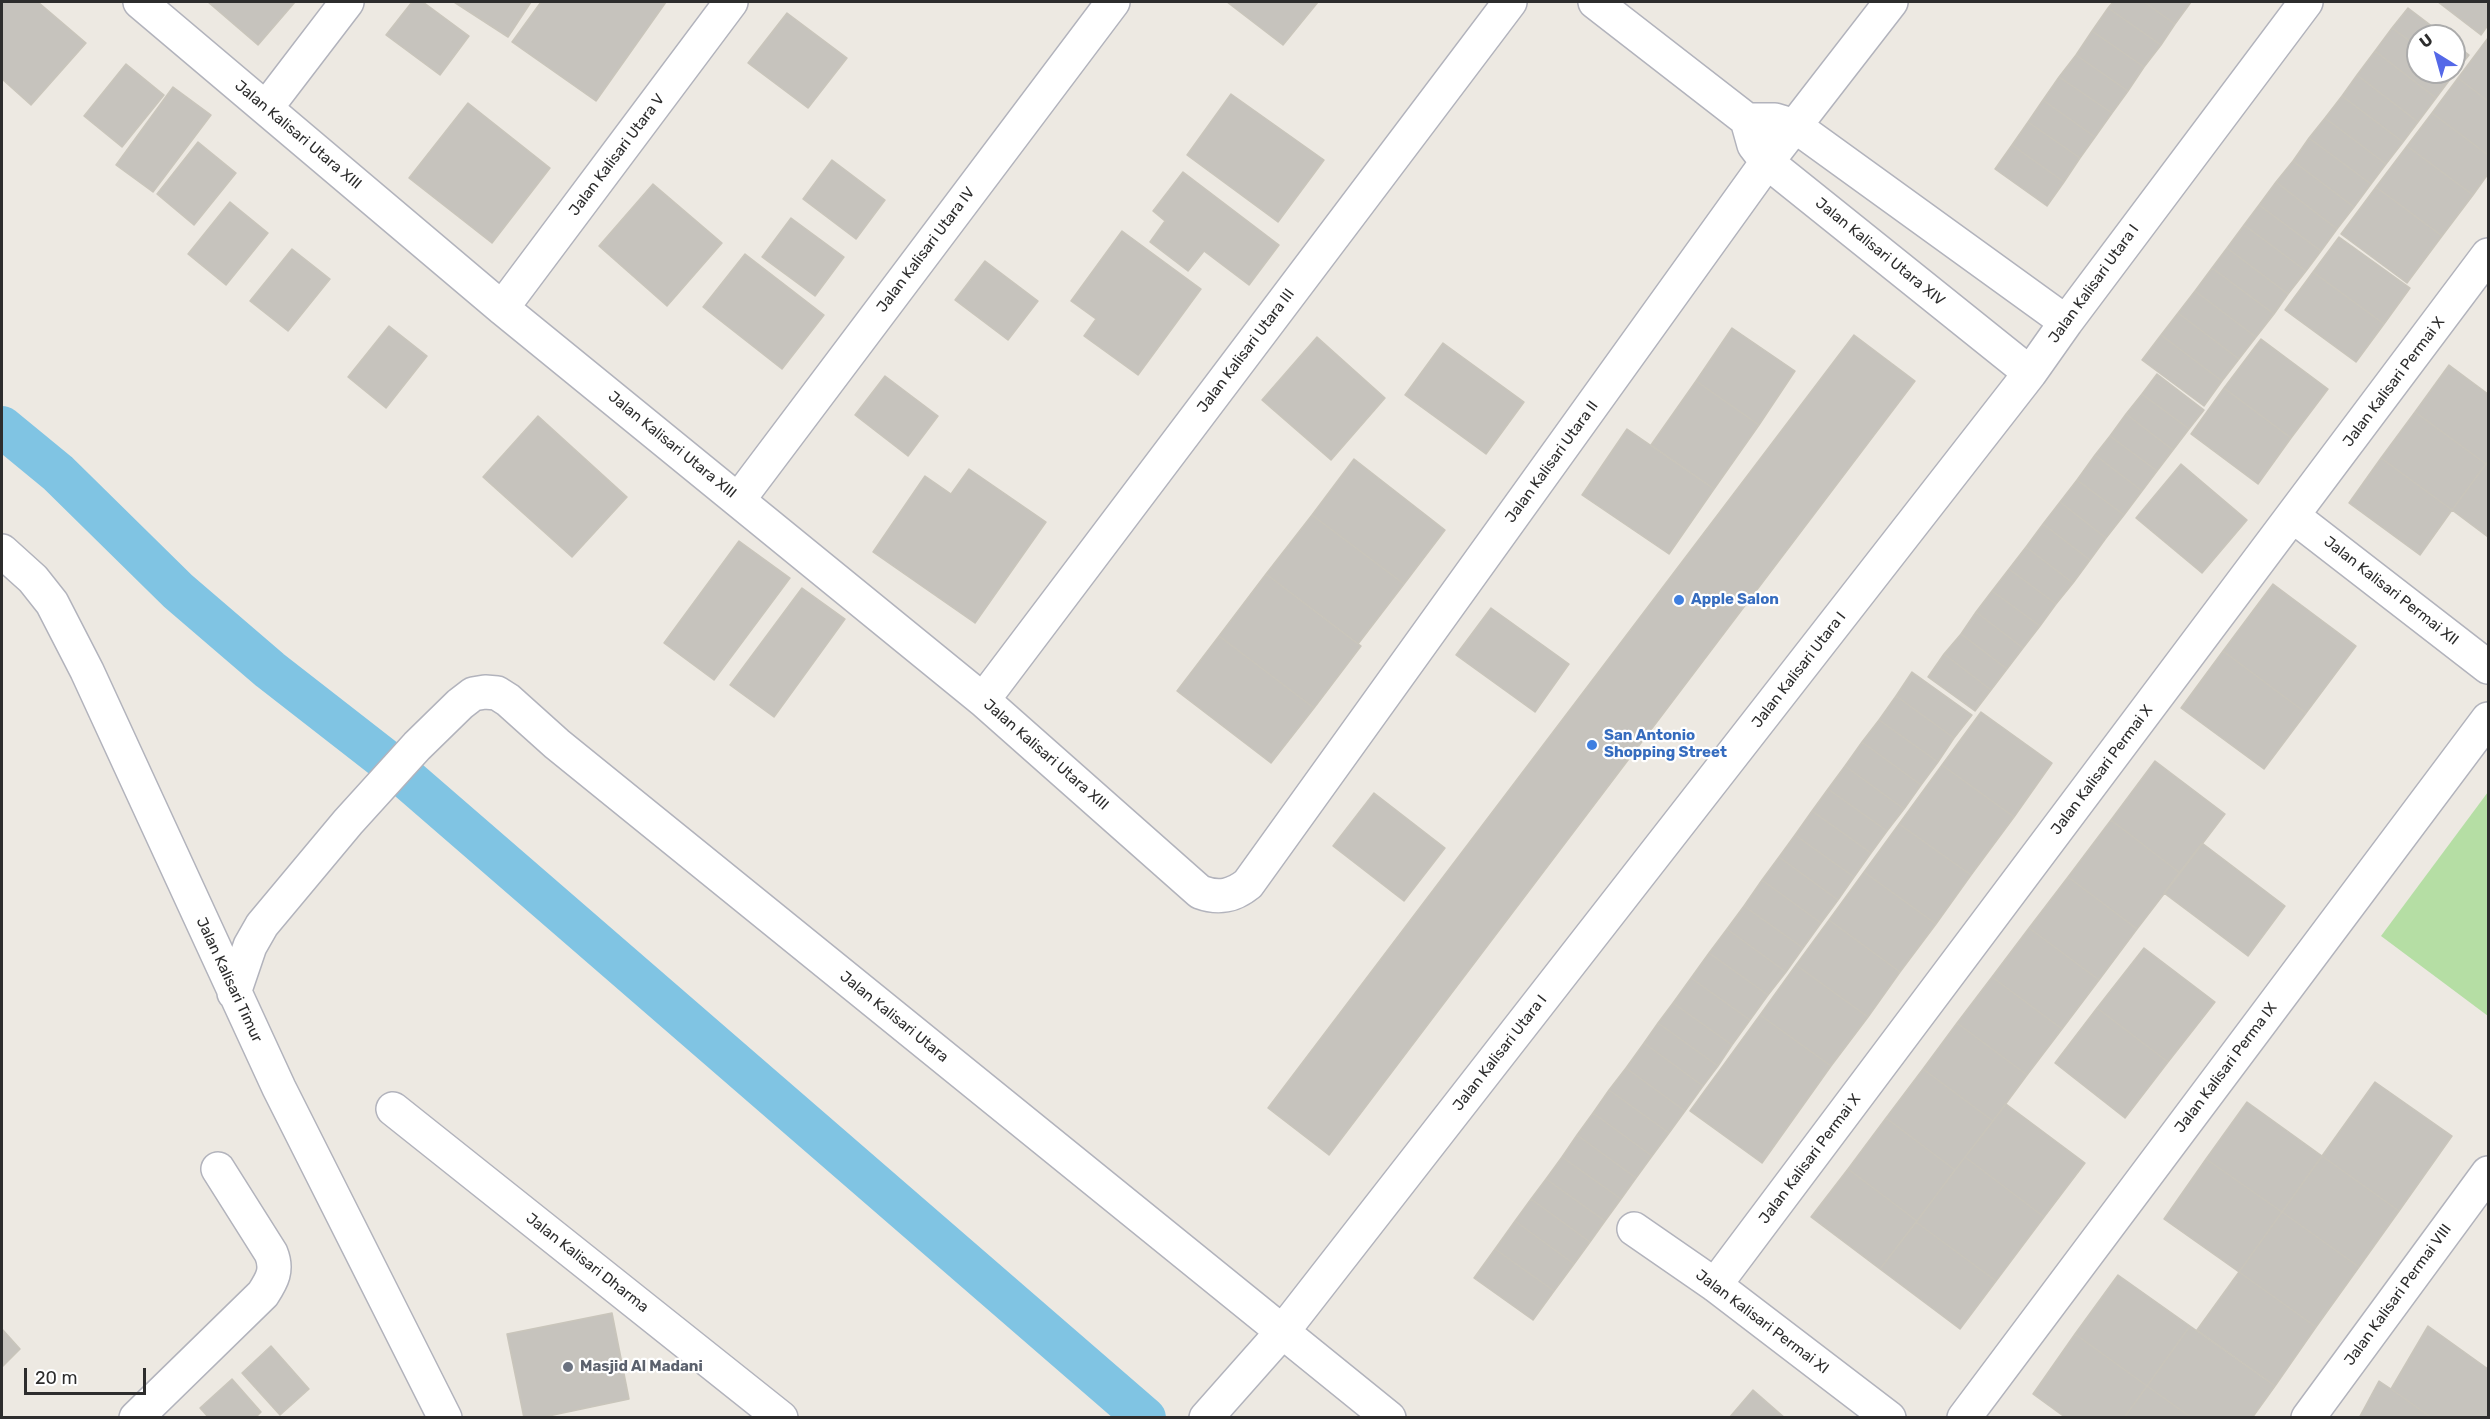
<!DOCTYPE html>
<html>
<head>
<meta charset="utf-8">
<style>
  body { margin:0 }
  #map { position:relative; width:2490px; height:1419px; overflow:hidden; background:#ede9e2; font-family:Rubik,sans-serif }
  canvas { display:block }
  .frame { position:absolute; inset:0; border:3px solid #2d2d2d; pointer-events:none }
  .north { position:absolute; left:2406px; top:24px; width:60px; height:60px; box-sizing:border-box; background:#fff; border:2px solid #ababab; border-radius:50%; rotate:323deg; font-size:16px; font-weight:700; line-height:24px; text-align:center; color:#2d2d2d }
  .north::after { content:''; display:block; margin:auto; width:21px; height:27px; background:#5468e8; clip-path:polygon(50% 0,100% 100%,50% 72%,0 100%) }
  .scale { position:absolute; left:24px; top:1368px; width:122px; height:27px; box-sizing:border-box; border:3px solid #2d2d2d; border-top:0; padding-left:8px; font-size:18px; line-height:21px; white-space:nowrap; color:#2d2d2d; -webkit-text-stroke:4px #fff; paint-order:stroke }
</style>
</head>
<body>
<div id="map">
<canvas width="2490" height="1419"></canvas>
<div class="frame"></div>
<div class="north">U</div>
<div class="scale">20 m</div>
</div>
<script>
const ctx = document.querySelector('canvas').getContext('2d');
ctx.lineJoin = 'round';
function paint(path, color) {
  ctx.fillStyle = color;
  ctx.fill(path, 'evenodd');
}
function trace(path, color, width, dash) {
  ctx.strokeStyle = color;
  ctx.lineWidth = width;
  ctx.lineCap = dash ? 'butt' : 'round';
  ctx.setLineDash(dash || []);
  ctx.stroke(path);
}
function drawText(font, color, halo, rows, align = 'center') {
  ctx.font = font + ' Rubik,sans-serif';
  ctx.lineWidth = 4.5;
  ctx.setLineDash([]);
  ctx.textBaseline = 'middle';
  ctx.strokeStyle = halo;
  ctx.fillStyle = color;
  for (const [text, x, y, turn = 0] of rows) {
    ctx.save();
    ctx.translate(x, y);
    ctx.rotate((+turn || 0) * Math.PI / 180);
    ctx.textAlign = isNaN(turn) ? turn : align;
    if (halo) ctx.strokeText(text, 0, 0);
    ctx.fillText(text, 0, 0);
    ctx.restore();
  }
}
const green = new Path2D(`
  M2488,792V1016L2381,936Z`);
const canal = new Path2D(`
  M2,427L58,473L178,591L270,670L383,758L1145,1418`);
const building = new Path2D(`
  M2,2H38L86,43L31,105L2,79Z
  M208,2H295L258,45Z
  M412,2H423L469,36L440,75L386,35Z
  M454,2H531L508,37Z
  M541,2H666L596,101L512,42Z
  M1227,2H1318L1283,45Z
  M2113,2H2144L2175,24L2161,45L2108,8Z
  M2144,2H2191L2175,24Z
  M2438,2H2484L2488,5V25L2481,35Z
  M2108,8L2161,45L2144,67L2092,31Z
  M2408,8L2445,36H2418V47L2392,28Z
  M787,13L847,58L808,108L748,63Z
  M2392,28L2418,47V72H2451L2454,74L2436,98L2375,51Z
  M2092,31L2144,67L2128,91L2076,55Z
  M2488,38V101L2458,78Z
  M2454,43L2469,55L2454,74L2451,72H2454Z
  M2375,51L2436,98L2418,122L2357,75Z
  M2076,55L2128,91L2112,113L2059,77Z
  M126,64L164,95L122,147L84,116Z
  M2357,75L2418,122L2403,142L2342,96Z
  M2059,77L2112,113L2095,137L2043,100Z
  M2458,78L2488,101V155L2432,113Z
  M173,87L211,115L153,192L116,165Z
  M1231,94L1324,160L1278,222L1187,155Z
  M2342,96L2403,142L2386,164L2325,118Z
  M2043,100L2095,137L2080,158L2028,122Z
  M468,103L550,168L492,243L409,178Z
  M2432,113L2488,155V174L2473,195L2407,146Z
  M2325,118L2386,164L2371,184L2309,138Z
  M2028,122L2080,158L2064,182L2012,145Z
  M2309,138L2371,184L2354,207L2293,161Z
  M198,142L236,173L194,225L157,194Z
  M2012,145L2064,182L2047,206L1995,169Z
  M2407,146L2473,195L2442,236L2376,187Z
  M832,160L885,200L856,239L803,199Z
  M2293,161L2354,207L2337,229L2276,182Z
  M1183,172L1279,245L1249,285L1204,251L1188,271L1150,242L1165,221L1153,211Z
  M2276,182L2337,229L2321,251L2259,205Z
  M653,184L722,243L667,306L599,246Z
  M2376,187L2442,236L2407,283L2341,234Z
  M230,202L268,233L226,285L188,254Z
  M2259,205L2321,251L2306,271L2244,225Z
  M791,218L844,257L815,296L762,257Z
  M2244,225L2306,271L2288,294L2227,248Z
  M1122,231L1201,289L1138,375L1084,336L1096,319L1071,301Z
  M2339,237L2410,288L2384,324L2313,272Z
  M2227,248L2288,294L2274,314L2212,268Z
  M292,249L330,279L288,331L250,301Z
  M745,254L824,315L782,369L703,307Z
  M985,261L1038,301L1008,340L955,300Z
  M2212,268L2274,314L2256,337L2195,291Z
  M2313,272L2384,324L2356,362L2285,310Z
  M2195,291L2256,337L2239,359L2178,313Z
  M2178,313L2239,359L2222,381L2161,335Z
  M389,326L427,356L386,408L348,377Z
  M1732,328L1795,371L1759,425L1696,381Z
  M1854,335L1915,381L1329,1155L1268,1108Z
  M2161,335L2222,381L2204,406L2142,360Z
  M1317,337L1385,398L1331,460L1262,400Z
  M2261,339L2328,389L2291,438L2224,388Z
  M1443,343L1524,402L1486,454L1405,395Z
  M2449,365L2488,394V461L2486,464L2415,412Z
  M2157,374L2204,410L2189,429L2142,394Z
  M885,376L938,416L908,456L855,415Z
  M1696,381L1759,425L1714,489L1651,445Z
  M2224,388L2291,438L2258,484L2191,434Z
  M2142,394L2189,429L2173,450L2126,414Z
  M2415,412L2486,464L2452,510L2381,458Z
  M2126,414L2173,450L2157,471L2110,436Z
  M538,416L627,497L572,557L483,477Z
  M1627,429L1714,489L1669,554L1582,495Z
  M2110,436L2157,471L2142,491L2095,455Z
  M2095,455L2142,491L2124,515L2077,480Z
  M2381,458L2452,510L2420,555L2349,503Z
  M1354,459L1445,530L1404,584L1312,515Z
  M2181,464L2247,520L2202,573L2136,518Z
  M2486,464L2488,466V537L2452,510Z
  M969,469L1046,522L975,623L873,552L925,476L951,494Z
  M2077,480L2124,515L2106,538L2060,502Z
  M2060,502L2106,538L2090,560L2043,524Z
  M1312,515L1404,584L1358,644L1266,574Z
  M2043,524L2090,560L2073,583L2026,547Z
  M739,541L790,578L714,680L664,643Z
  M2026,547L2073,583L2056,604L2009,569Z
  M2009,569L2056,604L2040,626L1992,591Z
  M1266,574L1361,646L1314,708L1219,636Z
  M2273,584L2356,646L2306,713L2223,651Z
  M802,588L845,619L774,717L730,685Z
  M1992,591L2040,626L2023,648L1976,612Z
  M1491,608L1569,664L1535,712L1456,655Z
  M1976,612L2023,648L2007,669L1961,634Z
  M1961,634L2007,669L1991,690L1944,654Z
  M1219,636L1314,708L1271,763L1177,691Z
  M2223,651L2306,713L2264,769L2181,708Z
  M1944,654L1991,690L1975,711L1928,677Z
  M1912,672L1972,715L1954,738L1896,696Z
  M1896,696L1954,738L1938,762L1879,720Z
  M1981,712L2052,763L2014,817L1942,765Z
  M1879,720L1938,762L1921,785L1862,742Z
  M1862,742L1921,785L1904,809L1845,766Z
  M2155,761L2225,814L2180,873L2111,820Z
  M1942,765L2014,817L1971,875L1899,824Z
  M1845,766L1904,809L1887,831L1828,789Z
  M1828,789L1887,831L1871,853L1812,811Z
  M1374,793L1445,848L1404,901L1333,846Z
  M1812,811L1871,853L1854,877L1795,835Z
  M2111,820L2180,873L2137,929L2068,877Z
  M1899,824L1971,875L1936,924L1864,872Z
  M1795,835L1854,877L1838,900L1779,857Z
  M2202,843L2285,906L2248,956L2164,893Z
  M1779,857L1838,900L1821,923L1762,880Z
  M1864,872L1936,924L1900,972L1829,920Z
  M2068,877L2137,929L2099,980L2029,928Z
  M1762,880L1821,923L1803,948L1744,906Z
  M1744,906L1803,948L1786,972L1727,929Z
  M1829,920L1900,972L1868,1017L1796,965Z
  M2029,928L2099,980L2062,1029L1992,977Z
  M1727,929L1786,972L1768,995L1709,953Z
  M2144,948L2215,1002L2168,1062L2097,1008Z
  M1709,953L1768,995L1750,1020L1691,978Z
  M1796,965L1868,1017L1831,1066L1760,1015Z
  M1992,977L2062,1029L2027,1075L1957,1023Z
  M1691,978L1750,1020L1732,1045L1673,1003Z
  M1673,1003L1732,1045L1718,1066L1658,1023Z
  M2097,1008L2168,1062L2125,1118L2055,1063Z
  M1760,1015L1831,1066L1762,1163L1690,1111Z
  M1658,1023L1718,1066L1703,1086L1644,1043Z
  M1957,1023L2027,1075L1993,1121L1923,1069Z
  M1644,1043L1703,1086L1685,1111L1626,1068Z
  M1626,1068L1685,1111L1669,1133L1609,1090Z
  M1923,1069L1993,1121L1955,1170L1886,1118Z
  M2375,1082L2452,1136L2399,1211L2322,1156Z
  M1609,1090L1669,1133L1652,1156L1593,1113Z
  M2247,1102L2322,1156L2282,1212L2206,1159Z
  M2006,1104L2085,1163L2044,1217L1965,1157Z
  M1593,1113L1652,1156L1636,1178L1577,1135Z
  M1886,1118L1955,1170L1917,1221L1848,1169Z
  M1577,1135L1636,1178L1621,1199L1562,1157Z
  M2322,1156L2399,1211L2359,1267L2282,1212Z
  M1562,1157L1621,1199L1605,1221L1546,1179Z
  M1965,1157L2044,1217L1996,1281L1916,1222Z
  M2206,1159L2282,1212L2239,1272L2164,1219Z
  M1848,1169L1917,1221L1880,1269L1811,1217Z
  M1546,1179L1605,1221L1590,1242L1531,1199Z
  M1531,1199L1590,1242L1574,1264L1515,1221Z
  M2282,1212L2359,1267L2316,1327L2239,1272Z
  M1515,1221L1574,1264L1554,1291L1495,1249Z
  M1916,1222L1996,1281L1960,1329L1880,1269Z
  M1495,1249L1554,1291L1533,1320L1474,1278Z
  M2239,1272L2316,1327L2275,1386L2197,1330Z
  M2118,1275L2190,1326L2147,1386L2075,1334Z
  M612,1313L629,1399L539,1418H524L507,1334Z
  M2190,1326L2275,1386L2252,1418H2192L2147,1386Z
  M2428,1326L2488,1369V1418H2432L2391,1389Z
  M2,1329L20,1349L2,1367Z
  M2075,1334L2147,1386L2124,1418H2066L2033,1394Z
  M271,1346L309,1389L280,1415L242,1373Z
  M232,1379L261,1412L255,1418H209L200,1408Z
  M2379,1381L2391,1389L2432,1418H2359Z
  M2147,1386L2192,1418H2124Z
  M1753,1390L1785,1418H1729Z`);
const street = new Path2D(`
  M140,2L502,308L983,700L1200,892C1219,899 1233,896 1248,884L1767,162L1891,2
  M1595,2L1747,120
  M266,108L347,2
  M502,308L731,2
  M2030,373L1767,162L1754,145L1747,120H1775L1795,126L2066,322
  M739,499L1113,2
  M2293,516L2488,667
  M2,551L33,579L52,603L87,671L279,1088L445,1418
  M983,700L1510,2
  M234,993L250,946L262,925L348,822L417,746L460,704L473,694L485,692L497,693L508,700L557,744L1389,1418
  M393,1109L781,1418
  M1634,1229L1715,1285L1889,1418
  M1715,1285L2488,255
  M136,1418L263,1294C272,1280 278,1270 271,1253L218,1169
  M1206,1418L1283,1331L2030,373L2066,322L2306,2
  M1964,1418L2488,719
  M2308,1418L2488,1173`);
const markers = [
  [1679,600,6,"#3f7fe0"],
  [1592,745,6,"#3f7fe0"],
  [568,1367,6,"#6b7280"]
];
const streetNames = [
  ["Jalan Kalisari Utara XIII",298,135,40],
  ["Jalan Kalisari Utara V",617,155,-53],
  ["Jalan Kalisari Utara IV",926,250,-53],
  ["Jalan Kalisari Utara XIV",1880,252,39],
  ["Jalan Kalisari Utara I",2094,284,-54],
  ["Jalan Kalisari Utara III",1246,351,-53],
  ["Jalan Kalisari Permai X",2394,382,-53],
  ["Jalan Kalisari Utara XIII",672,445,39],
  ["Jalan Kalisari Utara II",1552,462,-54],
  ["Jalan Kalisari Permai XII",2391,591,38],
  ["Jalan Kalisari Utara I",1799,670,-52],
  ["Jalan Kalisari Utara XIII",1046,755,41],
  ["Jalan Kalisari Permai X",2102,770,-53],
  ["Jalan Kalisari Timur",229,980,65],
  ["Jalan Kalisari Utara",894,1017,39],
  ["Jalan Kalisari Utara I",1500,1053,-52],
  ["Jalan Kalisari Perma IX",2226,1068,-53],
  ["Jalan Kalisari Permai X",1810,1159,-53],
  ["Jalan Kalisari Dharma",587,1263,38],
  ["Jalan Kalisari Permai VIII",2398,1295,-54],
  ["Jalan Kalisari Permai XI",1762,1322,37]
];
const shopNames = [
  ["Apple Salon",1691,600],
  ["San Antonio",1604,736],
  ["Shopping Street",1604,753]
];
const worshipNames = [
  ["Masjid Al Madani",580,1367]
];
paint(green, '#b5dea4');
trace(canal, '#80c4e3', 42);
paint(building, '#c6c3bd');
trace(building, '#c9c5bb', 1.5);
trace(street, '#b2b3bc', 36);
trace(street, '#fff', 33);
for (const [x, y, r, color] of markers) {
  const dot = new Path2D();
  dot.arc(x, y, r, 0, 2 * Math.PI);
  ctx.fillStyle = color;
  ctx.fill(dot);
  trace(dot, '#fff', 2);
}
drawText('15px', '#2d2d2d', '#fff', streetNames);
drawText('bold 15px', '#366cbe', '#fff', shopNames, 'left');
drawText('bold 15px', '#5b616d', '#fff', worshipNames, 'left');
</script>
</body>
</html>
